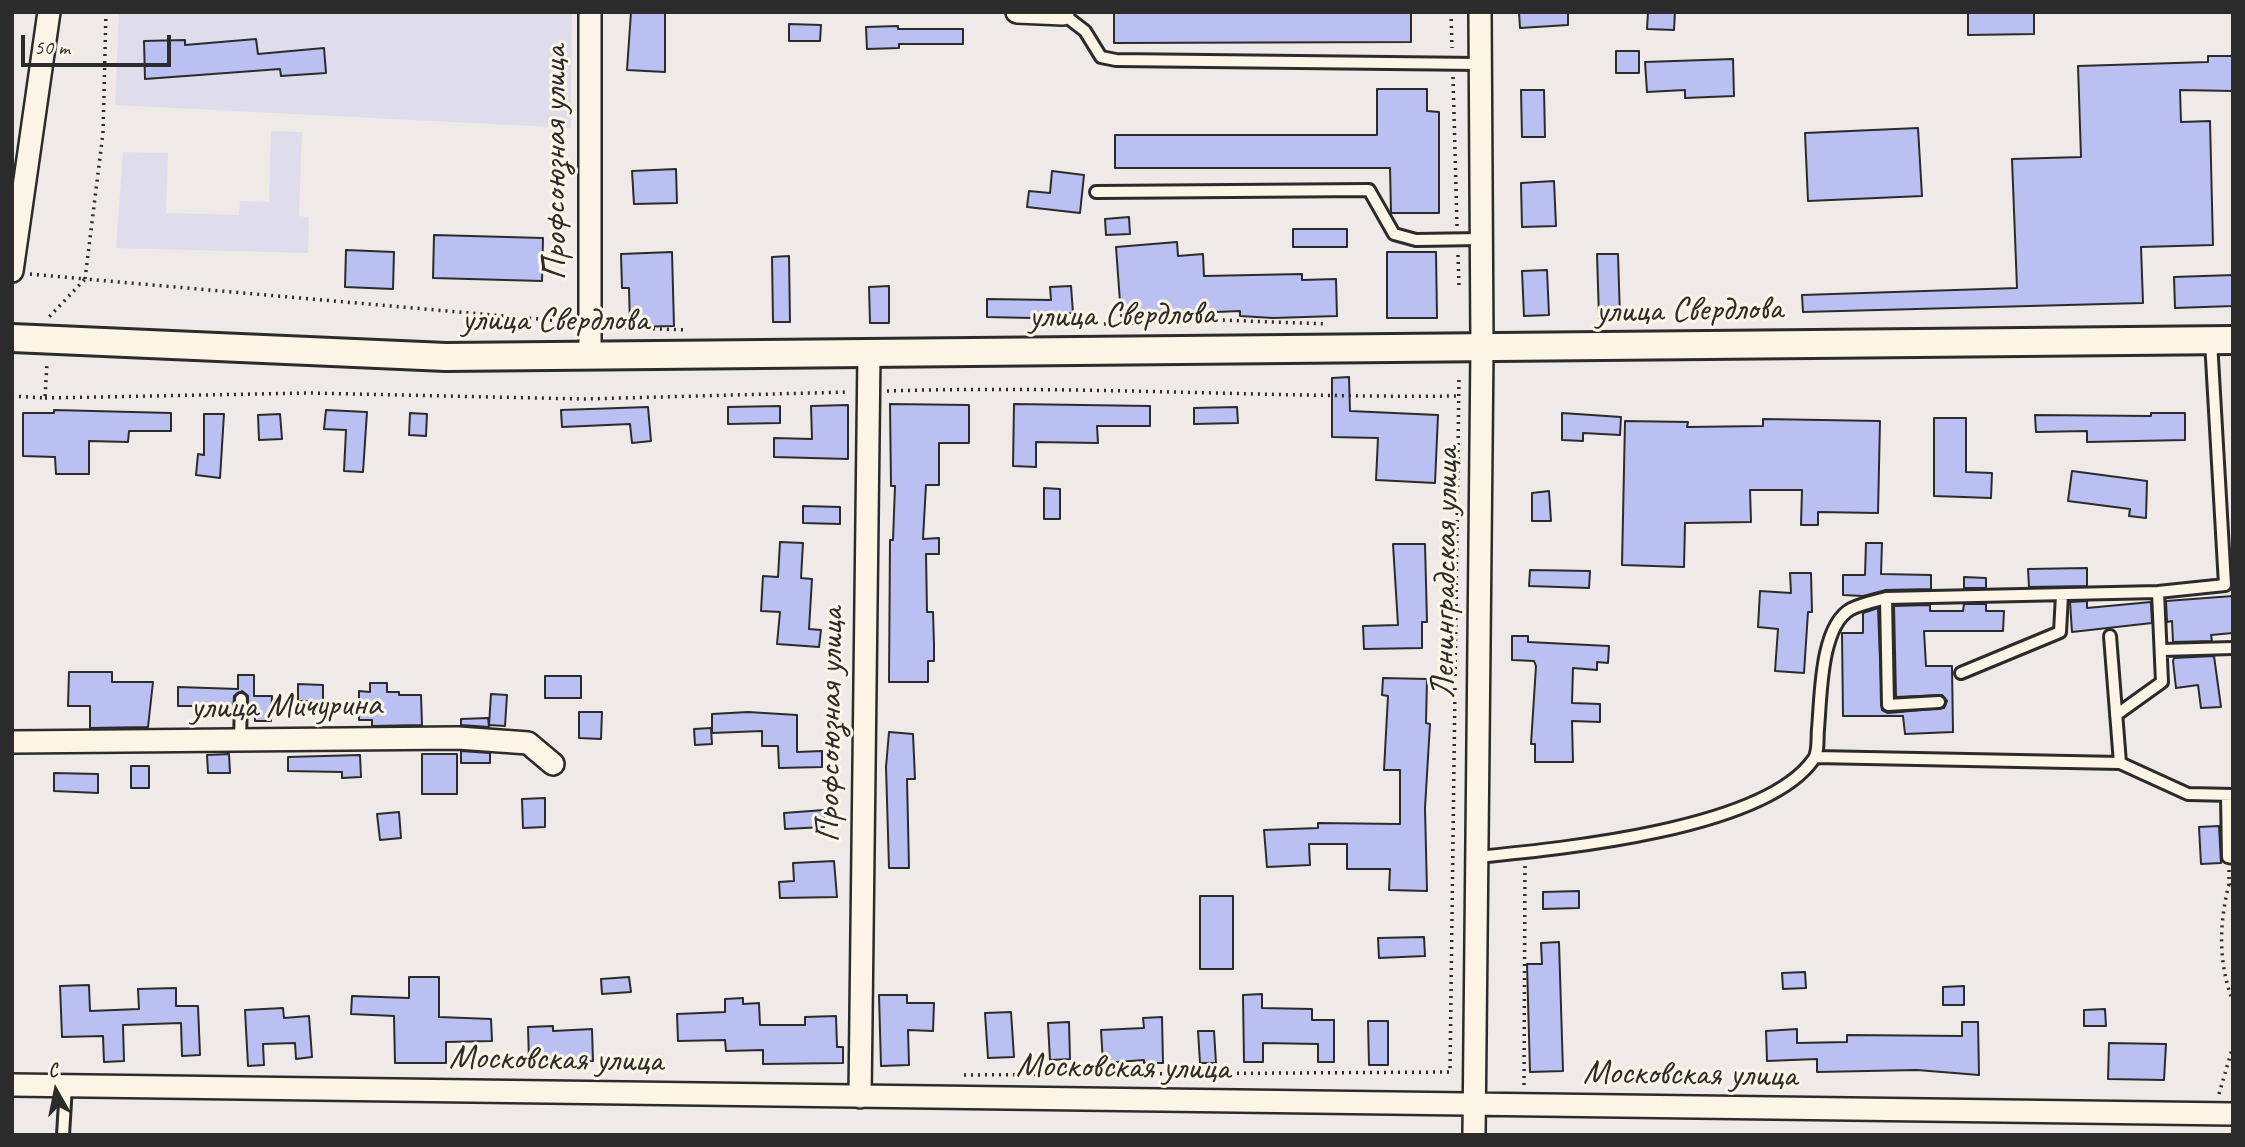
<!DOCTYPE html>
<html>
<head>
<meta charset="utf-8">
<style>
  body { margin:0 }
  #map { position:relative; width:2245px; height:1147px; overflow:hidden; background:#efeae8; font-family:Caveat,sans-serif }
  canvas { display:block }
  .frame { position:absolute; inset:0; border:14px solid #2b2b2b; pointer-events:none }
  .north { position:absolute; left:21px; top:1056px; width:70px; height:70px; -webkit-text-stroke:5px #fcf5e5; paint-order:stroke; rotate:351deg; font-size:19px; font-weight:700; line-height:28px; text-align:center; color:#2b2b2b }
  .north::after { content:''; display:block; margin:auto; width:24px; height:32px; background:#2b2b2b; clip-path:polygon(50% 0,100% 100%,50% 72%,0 100%) }
  .scale { position:absolute; left:21px; top:35px; width:150px; height:32px; box-sizing:border-box; border:4px solid #2b2b2b; border-top:0; padding-left:9px; font-size:21px; line-height:24px; white-space:nowrap; color:#2b2b2b; -webkit-text-stroke:5px #fcf5e5; paint-order:stroke }
</style>
</head>
<body>
<div id="map">
<canvas width="2245" height="1147"></canvas>
<div class="frame"></div>
<div class="north">С</div>
<div class="scale">50 m</div>
</div>
<script>
const ctx = document.querySelector('canvas').getContext('2d');
ctx.lineJoin = 'round';
function paint(path, color) {
  ctx.fillStyle = color;
  ctx.fill(path, 'evenodd');
}
function trace(path, color, width, dash) {
  ctx.strokeStyle = color;
  ctx.lineWidth = width;
  ctx.lineCap = dash ? 'butt' : 'round';
  ctx.setLineDash(dash || []);
  ctx.stroke(path);
}
function drawText(font, color, halo, rows, align = 'center') {
  ctx.font = font + ' Caveat,sans-serif';
  ctx.lineWidth = 6;
  ctx.setLineDash([]);
  ctx.textBaseline = 'middle';
  ctx.strokeStyle = halo;
  ctx.fillStyle = color;
  for (const [text, x, y, turn = 0] of rows) {
    ctx.save();
    ctx.translate(x, y);
    ctx.rotate((+turn || 0) * Math.PI / 180);
    ctx.textAlign = isNaN(turn) ? turn : align;
    if (halo) ctx.strokeText(text, 0, 0);
    ctx.fillText(text, 0, 0);
    ctx.restore();
  }
}
const built = new Path2D(`
  M119,12H572L571,128L115,105Z
  M271,131L302,132L299,216L309,217L308,253L116,248L123,152L168,153L166,213L239,215L240,201L269,202Z`);
const building = new Path2D(`
  M631,12H665V72L627,70Z
  M1114,12H1411V42L1114,43Z
  M1519,12H1568V25L1520,28Z
  M1648,12H1675L1674,30L1647,29Z
  M1968,12H2034V34L1968,35Z
  M789,24L821,25L820,41H789Z
  M898,26V29H963V44H899V48L867,49L866,27Z
  M256,39L258,54L324,48L326,73L281,76L280,69L145,79L144,41L185,40V45Z
  M1616,51H1639V73H1616Z
  M2208,56H2233V91L2180,90L2181,122L2210,121L2213,245L2141,247L2143,303L1803,312L1802,295L2017,288L2012,159L2081,157L2078,66L2208,62Z
  M1733,59L1734,96L1685,98V90L1647,92L1645,62Z
  M1377,89H1427V111L1439,112V213H1391L1390,168H1115V135H1377Z
  M1521,90H1544L1545,137H1522Z
  M1918,128L1922,196L1808,201L1805,133Z
  M676,169L677,203L634,204L632,171Z
  M1052,171L1084,175L1080,213L1027,207L1029,191L1050,193Z
  M1554,181L1556,226L1522,227L1521,183Z
  M1129,217L1130,234L1106,235L1105,219Z
  M1293,229H1347V247H1293Z
  M434,235L543,238L542,281L433,278Z
  M1177,242L1178,256L1203,254L1204,276L1302,274V280L1336,279L1337,316L1273,318L1240,316V311L1121,316L1116,247Z
  M346,250L394,252L393,289L345,287Z
  M672,252L674,326L630,327L629,288H622L621,254Z
  M1387,252H1436L1437,318H1387Z
  M1597,254H1618L1620,317L1599,318Z
  M789,256L790,322H773L772,257Z
  M1547,270L1549,315L1524,316L1522,271Z
  M2233,275V306L2175,308L2174,277Z
  M889,286V323H870L869,287Z
  M1071,286L1073,313L1032,315V318L987,317V299L1051,300L1050,287Z
  M1349,377L1350,411L1438,415L1435,483L1376,480L1378,438L1332,437V378Z
  M890,404L969,405V443H939V485H926L923,539L939,538V554H926L927,612H933L934,645V661H928V682H889L890,540H893L895,486H891Z
  M1014,404L1150,406V426H1097L1098,443L1036,442V467L1013,466Z
  M848,405V459L774,457V438L812,439L811,406Z
  M780,406V423L728,424V407Z
  M648,407L651,441L632,443L630,424L562,427L561,410Z
  M1237,407L1238,423L1194,424V408Z
  M54,410L171,413V431H129L128,442L89,441V474H56L55,457L23,456V413H54Z
  M326,410L367,412L363,472L344,471L346,430L324,429Z
  M410,413L427,414L426,436L409,435Z
  M1562,413L1621,417L1620,435L1583,433V441L1562,440Z
  M2151,413H2185V440L2087,442V431L2036,432L2035,415L2151,416Z
  M204,414H224L220,478L196,475L198,454L204,455Z
  M280,414L282,439L259,440L258,415Z
  M1934,418H1966V472L1992,473L1991,498L1934,496Z
  M1763,419L1880,421L1878,513L1818,512V525H1801L1802,490H1750L1751,522L1685,523L1684,567L1622,565L1625,421L1688,422L1687,427L1763,426Z
  M2072,471L2147,481L2146,518L2129,516L2130,509L2068,501Z
  M1044,488L1060,489V519H1044Z
  M1549,491L1551,521H1532V493Z
  M803,506L840,507V524L803,523Z
  M780,542L803,543L801,578L812,579L809,629L821,630L819,647L777,644L780,612L761,611L763,576L778,577Z
  M1866,543H1882L1881,574L1931,575V589L1886,590L1863,596L1843,595V575H1865Z
  M1393,544H1425L1427,622H1422V648L1364,649L1363,626L1398,625Z
  M2087,568V586L2029,587L2028,569Z
  M1530,570L1590,571L1589,588L1529,586Z
  M1790,573H1811L1812,612H1808L1804,673L1775,671L1778,629L1758,627L1760,591L1791,593Z
  M1964,577L1986,578V588H1964Z
  M2233,596V633L2211,635L2212,641L2173,642L2172,621L2167,622L2166,601Z
  M2087,601V608L2151,602L2152,623L2072,632L2070,602Z
  M1964,604H1986V611H2004L2003,631H1924L1926,666H1952L1953,732L1905,734L1903,716H1843L1842,633H1863V613L1878,608L1882,710L1888,713L1944,708L1947,701L1942,695L1896,697L1894,606L1930,605V611H1963Z
  M1512,636H1528V642L1609,646L1608,663L1597,662V670L1573,668L1572,703L1600,704V722L1572,721L1573,762H1535V744H1531L1536,666L1534,661L1512,660Z
  M2214,656L2221,707L2201,708L2198,685L2176,688L2173,661L2174,658Z
  M69,672H112V682H153L148,727L90,728V706H68Z
  M238,675H254V696H272L271,721H255V716L248,715V696L242,691L234,696L233,715L202,714V706H178V687L238,689Z
  M545,676H581V698H545Z
  M1383,678L1427,679L1426,723L1430,724L1425,808L1427,891L1389,890L1390,869H1347V844H1309L1310,865L1267,867L1264,830L1318,828V823L1400,824V770H1384L1388,696L1382,695Z
  M370,683H387V692H399V695H421L422,725L372,726V720H359V691L370,692Z
  M298,684L323,685V701H298Z
  M491,694L507,695L505,726L489,725Z
  M579,712H602L601,739L579,738Z
  M748,712L797,715V752L822,751V767L779,768L778,746H762V731L712,733V714Z
  M488,718L489,727L461,725V719Z
  M711,728L712,744L695,745L694,729Z
  M889,732L913,734L915,779H907L909,868H889L886,767Z
  M461,751L490,753V763H461Z
  M229,754L230,773H208L207,755Z
  M422,754H457V794H422Z
  M360,755L361,777L342,778V772L288,771V757Z
  M131,766H149V788H131Z
  M54,773L98,774V793L54,791Z
  M545,798V827L523,828L522,799Z
  M824,810V827L785,829L784,813Z
  M399,812L401,838L380,840L377,814Z
  M2219,826L2221,863L2201,864L2199,827Z
  M834,861L837,897L780,898L779,882L794,881L793,863Z
  M1579,891V908L1543,909V892Z
  M1200,896H1233V969H1200Z
  M1424,937L1425,956L1379,958L1378,938Z
  M1559,942L1563,1071L1530,1072L1527,964H1542L1541,943Z
  M1805,972L1806,988L1783,989L1782,973Z
  M409,977H439V1017L491,1019L492,1041L446,1042V1063H395L394,1016L351,1014L352,996L409,998Z
  M629,977L631,992L602,994L601,979Z
  M89,985L90,1011L139,1009L138,989L176,988V1006H198L200,1055L182,1056L181,1023L123,1025L124,1061L104,1062L103,1036L62,1037L60,986Z
  M1964,986V1005H1943V987Z
  M1262,994V1008L1312,1009V1020H1334V1062H1318V1044L1263,1043V1062H1244L1243,995Z
  M879,995H907V1003H934L933,1031L908,1030L909,1065L881,1066Z
  M743,998V1004L759,1003L760,1025H805V1017L836,1016L837,1047H843V1063L763,1064V1050L726,1051L725,1040L678,1041L677,1014L725,1012V999Z
  M283,1008L284,1018L309,1016L312,1057L296,1059L295,1043L263,1044L264,1065L248,1066L245,1010Z
  M2105,1009L2106,1026H2084V1010Z
  M1011,1012L1014,1057L988,1058L985,1013Z
  M1162,1017L1163,1063H1144V1060L1103,1063L1101,1030L1144,1028L1143,1018Z
  M1368,1021H1388V1065H1369Z
  M1069,1022L1070,1059L1050,1060L1048,1023Z
  M1962,1022H1978L1979,1075L1917,1070L1817,1072V1059L1767,1061L1766,1031L1797,1029V1043L1847,1042V1035L1962,1036Z
  M553,1026V1031L592,1029L593,1061L529,1062L528,1027Z
  M1198,1031H1214L1216,1063H1200Z
  M2109,1043L2166,1044L2164,1080L2108,1079Z`);
const path = new Path2D(`
  M106,12L103,133L85,279L572,322
  M1451,12L1452,48
  M1453,77L1457,226
  M1458,255L1459,286
  M30,274L85,279L49,317
  M1041,326L1221,320L1327,324
  M611,327L687,330
  M887,391C1078,385 1268,398 1459,396
  M12,396L45,398L47,363
  M45,398L309,393L584,399L848,392
  M2229,870V884L2233,888
  M2229,884C2219,924 2218,962 2233,1002
  M964,1075L1450,1072L1459,376
  M1524,1085L1525,865
  M2219,1094L2233,1046`);
const service = new Path2D(`
  M1063,14L1085,31L1101,57L1116,60L1480,64
  M1096,192L1369,190L1394,234L1416,240L1481,239
  M1886,598L1888,705L1939,702
  M2110,636L2120,763
  M2162,650L2233,648
  M1961,673L2060,632L2062,595
  M2116,715L2162,682L2158,592
  M240,741L241,699
  M1816,757L2120,763L2188,794L2233,795
  M2227,795L2228,857L2233,858
  M1477,857C1559,849 1763,830 1813,760C1819,753 1817,738 1818,729C1821,697 1820,626 1851,609C1861,604 1875,601 1886,598L2158,592L2225,585L2211,341
  M63,1135L66,1086`);
const minor = new Path2D(`
  M590,12V355
  M1017,12L1063,14
  M12,271L49,12
  M12,742L458,738L528,743L553,764
  M12,1085L2233,1114
  M860,1097L869,353
  M1474,1135L1482,348L1480,12`);
const tertiary = new Path2D(`
  M12,338L446,357L2233,340`);
const streetNames = [
  ["Профсоюзная улица",556,163,-90],
  ["улица Свердлова",1689,311,-1],
  ["улица Свердлова",1122,316,-1],
  ["улица Свердлова",555,321],
  ["Ленинградская улица",1446,573,-89],
  ["улица Мичурина",286,707,-1],
  ["Профсоюзная улица",831,725,-89],
  ["Московская улица",556,1060,1],
  ["Московская улица",1123,1068,1],
  ["Московская улица",1690,1075,1]
];
paint(built, '#dfddeb');
paint(building, '#bac0f2');
trace(building, '#2b2b2b', 2);
trace(service, '#2b2b2b', 16);
trace(minor, '#2b2b2b', 26);
trace(tertiary, '#2b2b2b', 32);
trace(path, '#2b2b2b', 3.5, [2, 5]);
trace(service, '#fcf5e5', 10);
trace(minor, '#fcf5e5', 21);
trace(tertiary, '#fcf5e5', 26);
drawText('35px', '#2b2b2b', '#fcf5e5', streetNames);
</script>
</body>
</html>
